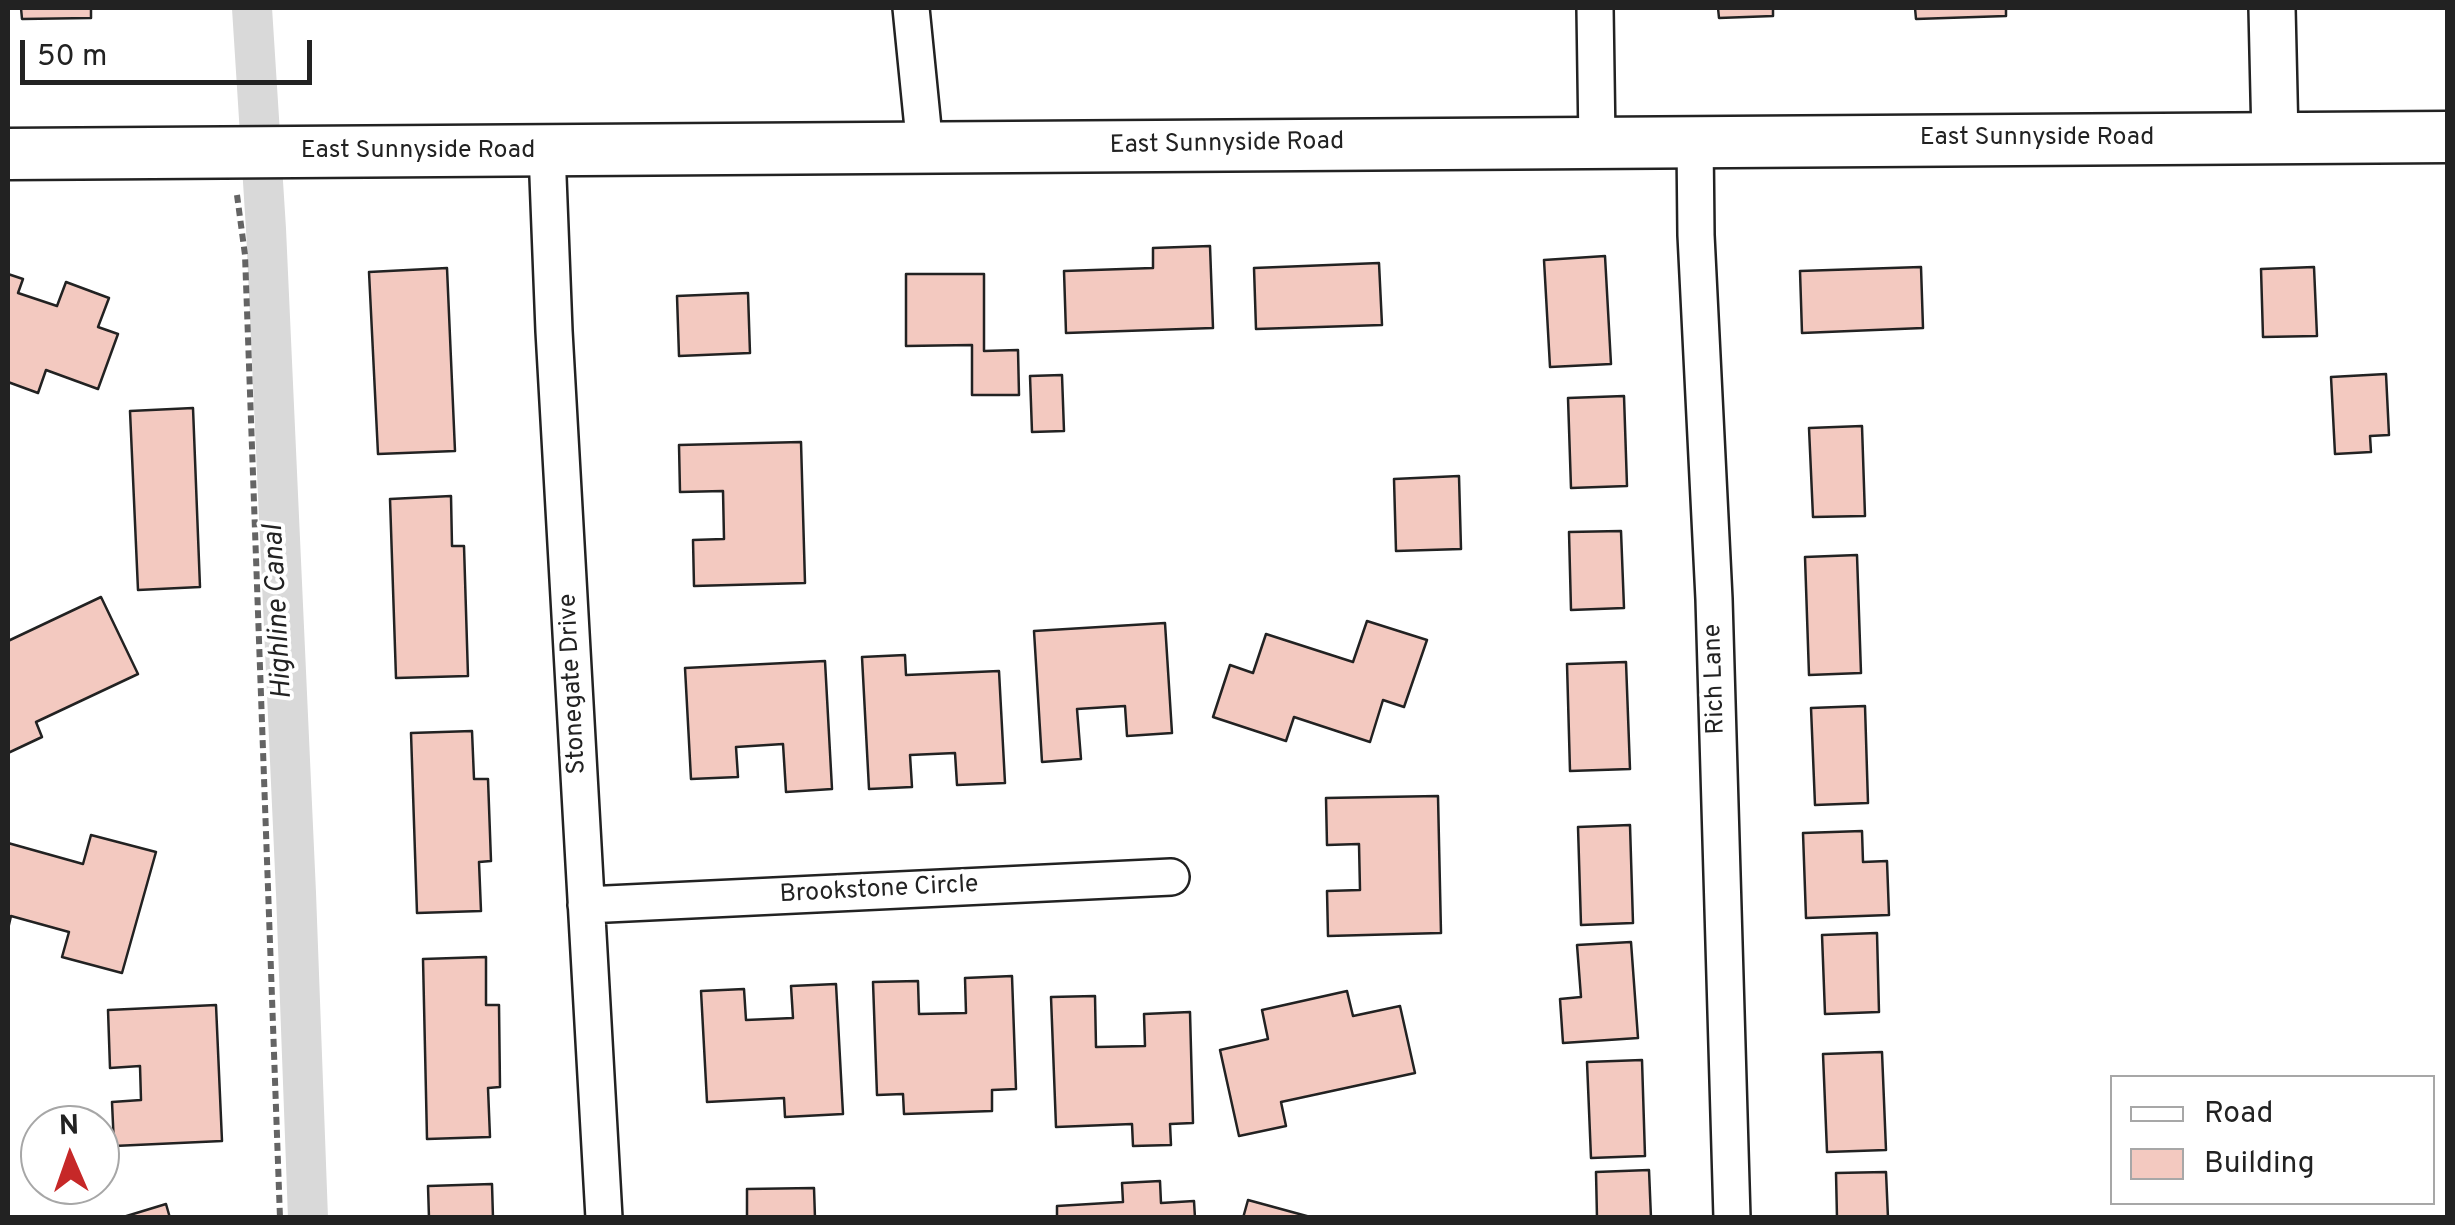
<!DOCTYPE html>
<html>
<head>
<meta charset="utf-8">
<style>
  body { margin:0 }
  #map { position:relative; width:2455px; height:1225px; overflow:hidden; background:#fff; font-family:Overpass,sans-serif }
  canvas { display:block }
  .frame { position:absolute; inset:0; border:10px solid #222; pointer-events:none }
  .legend { position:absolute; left:2110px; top:1075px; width:325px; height:130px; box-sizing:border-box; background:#fff; border:2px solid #a7a7a7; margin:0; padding:12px 18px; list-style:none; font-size:30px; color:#222 }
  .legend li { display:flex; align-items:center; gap:20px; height:50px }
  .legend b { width:50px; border:2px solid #a7a7a7 }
  .north { position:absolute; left:20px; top:1105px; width:100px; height:100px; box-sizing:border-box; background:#fff; border:2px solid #a7a7a7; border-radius:50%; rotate:358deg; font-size:28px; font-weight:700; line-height:40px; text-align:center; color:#222 }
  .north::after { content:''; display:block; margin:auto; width:35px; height:45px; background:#c62828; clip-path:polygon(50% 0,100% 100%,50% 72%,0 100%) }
  .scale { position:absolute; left:20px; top:40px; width:292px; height:45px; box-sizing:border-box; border:5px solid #222; border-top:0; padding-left:12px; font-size:30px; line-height:35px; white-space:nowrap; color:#222; -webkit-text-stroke:8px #fff; paint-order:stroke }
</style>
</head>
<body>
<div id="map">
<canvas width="2455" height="1225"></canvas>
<div class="frame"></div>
<ul class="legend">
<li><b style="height:12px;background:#fff"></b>Road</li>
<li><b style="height:28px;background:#f3c9c0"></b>Building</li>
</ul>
<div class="north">N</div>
<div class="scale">50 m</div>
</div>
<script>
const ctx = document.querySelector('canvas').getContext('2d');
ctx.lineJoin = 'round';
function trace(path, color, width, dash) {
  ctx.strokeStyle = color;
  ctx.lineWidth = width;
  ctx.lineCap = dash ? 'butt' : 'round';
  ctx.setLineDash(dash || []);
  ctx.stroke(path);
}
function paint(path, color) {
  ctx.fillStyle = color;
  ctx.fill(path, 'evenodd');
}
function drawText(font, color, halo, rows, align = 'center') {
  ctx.font = font + ' Overpass,sans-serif';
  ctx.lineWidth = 8;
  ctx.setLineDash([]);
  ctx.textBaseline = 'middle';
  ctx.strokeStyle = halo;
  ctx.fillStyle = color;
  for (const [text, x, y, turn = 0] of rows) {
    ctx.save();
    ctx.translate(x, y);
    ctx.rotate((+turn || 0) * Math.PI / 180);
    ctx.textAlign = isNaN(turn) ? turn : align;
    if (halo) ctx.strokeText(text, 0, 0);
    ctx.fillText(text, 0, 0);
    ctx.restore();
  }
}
const canal = new Path2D(`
  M252,8L266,229L296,893L308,1218`);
const building = new Path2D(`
  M21,8H91V18L22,19Z
  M1718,8H1773V16L1719,18Z
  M1915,8H2006V16L1916,19Z
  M1210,246L1213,328L1066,333L1064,271L1153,268V248Z
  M1605,256L1611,364L1550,367L1544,260Z
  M1379,263L1382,325L1256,329L1254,268Z
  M1921,267L1923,328L1802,333L1800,271Z
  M2314,267L2317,336L2263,337L2261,269Z
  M447,268L455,451L378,454L369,272Z
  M8,274L23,279L18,293L57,306L66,282L109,298L98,327L118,334L98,389L46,370L38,393L8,382Z
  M906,274H984V351L1018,350L1019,395H972V345L906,346Z
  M748,293L750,353L679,356L677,296Z
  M2386,374L2389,435L2370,436L2371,452L2335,454L2331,377Z
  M1062,375L1064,431L1032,432L1030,376Z
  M1624,396L1627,486L1571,488L1568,398Z
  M193,408L200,587L138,590L130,411Z
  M1862,426L1865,516L1813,517L1809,428Z
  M801,442L805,583L694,586L693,540L724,539L723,491L680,492L679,445Z
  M1459,476L1461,549L1396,551L1394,479Z
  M451,496L452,546H464L468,676L396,678L390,499Z
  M1621,531L1624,608L1571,610L1569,532Z
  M1857,555L1861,673L1809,675L1805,557Z
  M101,597L138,674L36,722L42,737L8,753V641Z
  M1367,621L1427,640L1404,707L1383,700L1370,742L1294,717L1286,741L1213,717L1230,665L1253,673L1266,634L1353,662Z
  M1165,623L1172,733L1127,736L1125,706L1077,709L1081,759L1042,762L1034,631Z
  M905,655L906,675L999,671L1005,783L957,785L955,753L910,755L912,787L869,789L862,657Z
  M825,661L832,789L786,792L783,744L736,747L738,777L691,779L685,668Z
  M1626,662L1630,769L1570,771L1567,664Z
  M1865,706L1868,803L1815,805L1811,708Z
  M472,731L474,779H488L491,861L479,862L481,911L417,913L411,733Z
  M1438,796L1441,933L1328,936L1327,891L1360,890L1359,844L1327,845L1326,798Z
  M1630,825L1633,923L1581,925L1578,827Z
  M1862,831L1863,862L1887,861L1889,915L1806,918L1803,833Z
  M91,835L156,852L122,973L62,957L69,932L11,916L8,929V843L83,864Z
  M1877,933L1879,1012L1825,1014L1822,935Z
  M1631,942L1638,1038L1563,1043L1560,999L1581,997L1577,945Z
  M486,957V1005H499L500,1087L488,1088L490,1137L427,1139L423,959Z
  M1012,976L1016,1089L992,1090V1111L904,1114L903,1094L877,1095L873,982L918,981L919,1014L966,1013L965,978Z
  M836,984L843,1114L785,1117L784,1098L707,1102L701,991L744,989L746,1020L793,1018L791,986Z
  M1347,991L1353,1016L1400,1006L1415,1073L1281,1102L1286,1126L1239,1136L1220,1050L1268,1039L1262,1010Z
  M1095,996L1096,1047L1145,1046L1144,1014L1190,1012L1193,1123L1170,1124L1171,1145L1133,1146L1132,1124L1056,1127L1051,997Z
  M216,1005L222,1141L114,1146L112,1102L141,1100L140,1066L110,1068L108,1010Z
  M1882,1052L1886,1150L1827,1152L1823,1054Z
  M1642,1060L1645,1156L1591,1158L1587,1062Z
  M1649,1170L1651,1218H1597L1596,1172Z
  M1886,1172L1888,1218H1837L1836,1173Z
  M1160,1181L1161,1203L1194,1201L1195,1218H1057V1206L1123,1202L1122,1183Z
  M492,1184L493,1218H429L428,1186Z
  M814,1188L815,1218H747V1189Z
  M1248,1200L1314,1218H1243Z
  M166,1204L170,1218H120Z`);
const path = new Path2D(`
  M237,195L245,255L280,1218`);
const minor = new Path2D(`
  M911,8L925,148
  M1595,8L1597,142
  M1695,141L1696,235L1714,599L1732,1218
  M547,151L554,331L604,1218
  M586,905L1171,877`);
const tertiary = new Path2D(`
  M2272,8L2275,138`);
const secondary = new Path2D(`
  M8,154L2448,137`);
const streetNames = [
  ["East Sunnyside Road",2037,139],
  ["East Sunnyside Road",1227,145,-1],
  ["East Sunnyside Road",418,152],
  ["Rich Lane",1716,679,-92],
  ["Stonegate Drive",574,684,-93],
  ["Brookstone Circle",879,891,-3]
];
const waterNames = [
  ["Highline Canal",280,612,-93]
];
trace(canal, '#d9d9d9', 40);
paint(building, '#f3c9c0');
trace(building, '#222', 2.5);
trace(minor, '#222', 40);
trace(tertiary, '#222', 50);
trace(secondary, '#222', 55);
trace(path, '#646464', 6, [8, 5]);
trace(minor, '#fff', 35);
trace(tertiary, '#fff', 45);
trace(secondary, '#fff', 50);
drawText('25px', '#222', '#fff', streetNames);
drawText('italic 28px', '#222', '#fff', waterNames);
</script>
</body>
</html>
